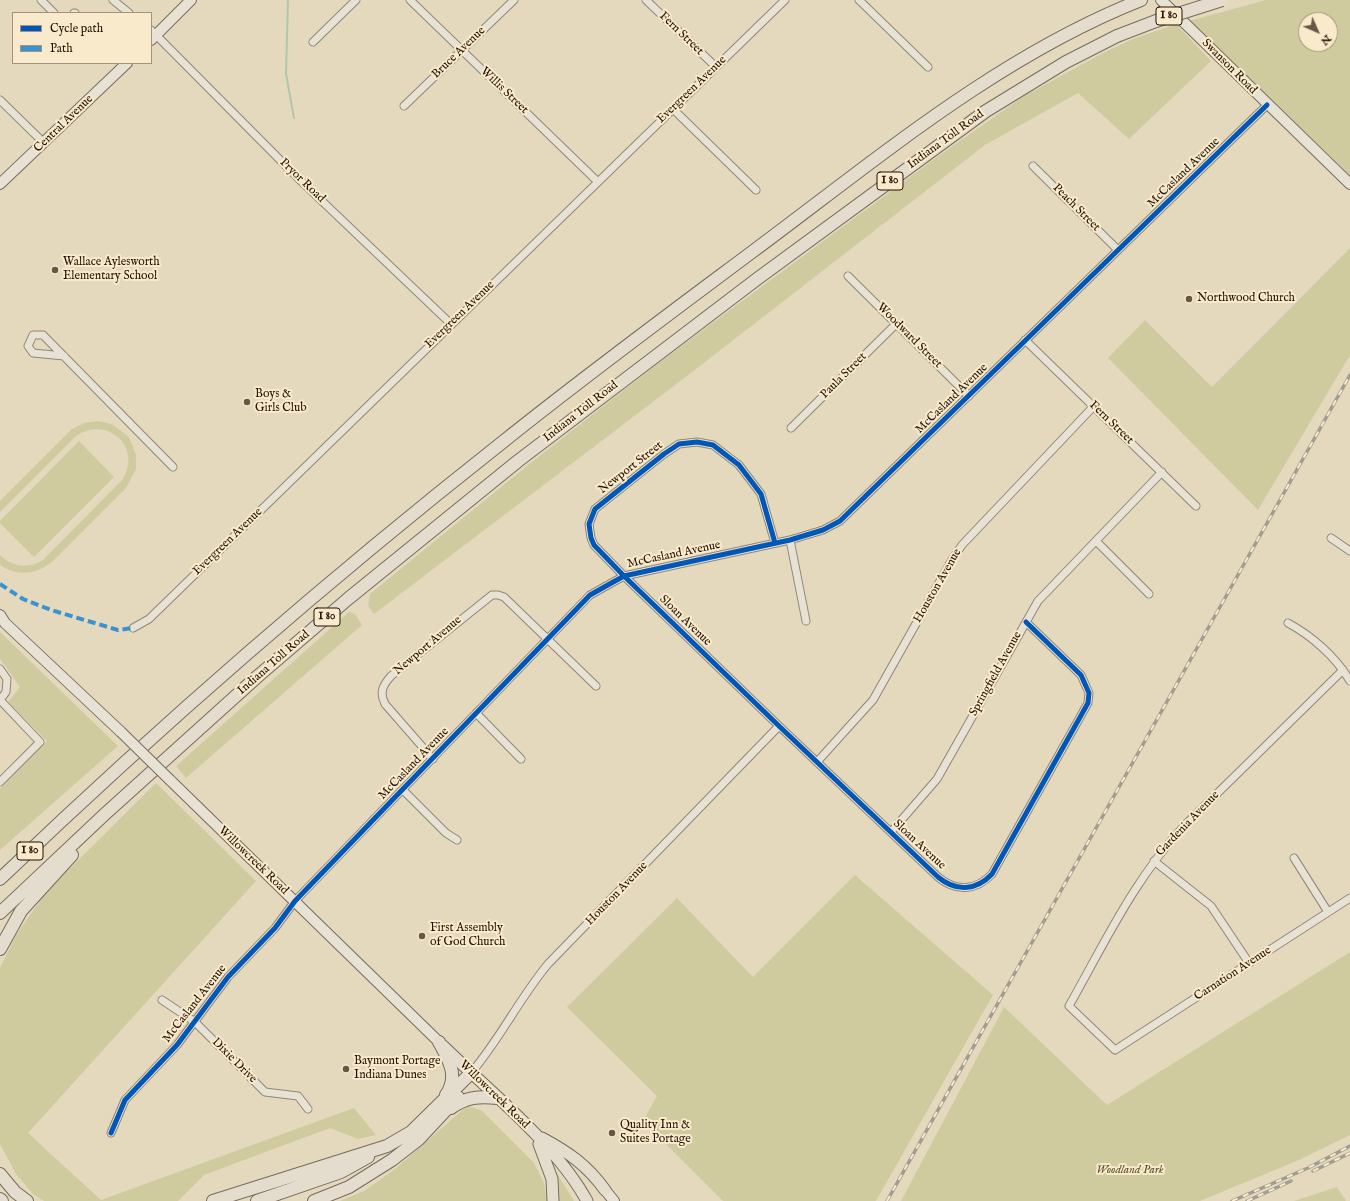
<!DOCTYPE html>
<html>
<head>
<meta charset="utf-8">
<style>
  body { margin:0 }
  #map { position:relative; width:1350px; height:1201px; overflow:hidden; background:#e4d9bd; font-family:"IM FELL English",serif }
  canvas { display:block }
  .legend { position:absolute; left:12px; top:12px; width:140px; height:52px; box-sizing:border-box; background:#f8eaca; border:1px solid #a3937c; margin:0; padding:5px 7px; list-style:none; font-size:12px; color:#231106 }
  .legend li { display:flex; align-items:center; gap:8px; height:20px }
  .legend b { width:20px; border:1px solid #a3937c }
  .north { position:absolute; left:1298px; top:12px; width:40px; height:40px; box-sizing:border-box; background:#f8eaca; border:1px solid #a3937c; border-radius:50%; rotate:135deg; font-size:11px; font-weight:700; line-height:16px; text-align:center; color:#231106 }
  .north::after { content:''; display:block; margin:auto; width:14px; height:18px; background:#675746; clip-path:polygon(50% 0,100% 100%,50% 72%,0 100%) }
</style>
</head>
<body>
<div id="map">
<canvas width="1350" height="1201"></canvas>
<ul class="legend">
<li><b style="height:5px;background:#0057b8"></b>Cycle path</li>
<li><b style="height:5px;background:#3b92d1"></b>Path</li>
</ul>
<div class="north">N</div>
</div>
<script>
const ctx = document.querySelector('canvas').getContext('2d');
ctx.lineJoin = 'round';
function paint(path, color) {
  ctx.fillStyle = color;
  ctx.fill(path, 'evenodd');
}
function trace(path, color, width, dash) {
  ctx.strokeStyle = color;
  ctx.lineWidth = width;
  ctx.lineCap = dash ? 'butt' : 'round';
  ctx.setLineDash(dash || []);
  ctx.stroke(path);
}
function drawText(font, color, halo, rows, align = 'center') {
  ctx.font = font + ' "IM FELL English",serif';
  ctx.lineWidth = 4;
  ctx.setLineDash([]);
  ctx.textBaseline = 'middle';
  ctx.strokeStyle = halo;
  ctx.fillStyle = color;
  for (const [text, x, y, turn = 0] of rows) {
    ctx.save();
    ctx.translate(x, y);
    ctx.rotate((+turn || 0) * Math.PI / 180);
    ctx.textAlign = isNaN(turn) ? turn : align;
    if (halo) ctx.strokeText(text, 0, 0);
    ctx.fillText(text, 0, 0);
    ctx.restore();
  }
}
const green = new Path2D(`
  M1266,0H1350V176L1189,21ZM1306,20H1330V44H1306Z
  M1176,24L1211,61L1129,139L1078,93L985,145L687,376L374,614L368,606L370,594L528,465L661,361L937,157L1024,96L1103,53L1133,39Z
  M1350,248V355L1258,510L1108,358L1145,320L1212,387Z
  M98,421L112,424L129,437L136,455V469L126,488L54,560C38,575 17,577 0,565V555C12,567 28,569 43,560L123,479C142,446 107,415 76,436L0,512V501L72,429L84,423Z
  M79,441L114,477L34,557L0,523V521Z
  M349,612L355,614L362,625L186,778L176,766Z
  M0,632L118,746L0,850V789L47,741L8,702L20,687L0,659Z
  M156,783L256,881L28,1133L101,1200L354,1108L376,1135L358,1139L330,1128L204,1175L178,1201H44L33,1194L16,1174L0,1144V968L16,935L46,892Z
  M855,875L993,995L876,1201H723L643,1121L657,1096L567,1007L677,898L753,977Z
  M1350,952V1135L1299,1160L1200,1201H901L1004,1007L1107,1105Z
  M467,1106L481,1110L534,1163L544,1183L547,1201H340L364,1191L395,1169Z
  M556,1172L574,1201H558Z
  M1337,1187L1346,1201H1294Z`);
const stream = new Path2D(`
  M288,0L286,74L294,118`);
const street = new Path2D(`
  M41,0L54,13
  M113,0L129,13
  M410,0L597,181
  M646,0L716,67
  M859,0L928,67
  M74,13H75
  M151,30L302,182L451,324
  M313,42L356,0
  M0,100L44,143
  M404,106L514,0
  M673,109L756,190
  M1033,166L1118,250
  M848,276L969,396
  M1025,340L1196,506
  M64,356L33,353L28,346L33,335H43L173,467
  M791,428L896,324
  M1331,538L1350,551
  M790,540L806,621
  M1096,541L1149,594
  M775,543L761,494L739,465L713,445L697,442L679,444L664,454L595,509L589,524L591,538L594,545L624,576L779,726L938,877C956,892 976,891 992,874L1088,703L1089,693L1081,675L1026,622
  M1288,623C1312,636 1336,657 1350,681
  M133,628L149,619L785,0
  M0,669L7,679L6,692L0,700
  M1343,670L1184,826C1135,878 1104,944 1069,1006L1115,1050L1350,898
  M0,700L40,742L0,782
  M476,713L521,759
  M433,759L385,704C379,692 383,685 391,676L492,595H498L504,597L596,686
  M817,762L873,700L953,558L962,545L1093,407
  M403,790L446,833L457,840
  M891,832L937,779L1038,601L1162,472
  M1294,858L1328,912
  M1154,861L1211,906L1249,963
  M162,1000L195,1022L265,1092L298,1096L308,1109
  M471,1073C500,1039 519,999 548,964L779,726
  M111,1133L125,1100L177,1045L228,977L275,928L295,901L590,595L624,576L790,540L823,530L840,521L1267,105`);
const secondary = new Path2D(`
  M1161,0L1350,184
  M151,40L191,0
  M0,184L127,63
  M0,615L5,623L121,732
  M170,780L439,1042
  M605,1190L614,1201`);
const primary = new Path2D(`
  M443,1046C490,1092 556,1144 587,1201
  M542,1138C568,1152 587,1165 605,1190
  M539,1144L552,1179L553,1201`);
const highway = new Path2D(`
  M0,879C161,725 329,579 504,441C585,376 669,314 752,252C876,160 997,57 1141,0
  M0,913L105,814L258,676L349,598L518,461L757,279L986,111L1066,62L1117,36
  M0,949L21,911L72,855
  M439,1042C449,1060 459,1076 446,1095
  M451,1108C466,1097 479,1096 497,1098
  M0,1174L15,1192L27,1201
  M0,1199L2,1201
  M213,1201L387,1146L411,1132L471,1073
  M257,1201L341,1172L368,1157
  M314,1201L349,1187L392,1160L419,1139L458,1097`);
const rail = new Path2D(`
  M1313,1171L1350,1153
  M887,1201L1350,375
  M1232,1201L1308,1168L1350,1146
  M1247,1201L1291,1181`);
const secondaryBridge = new Path2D(`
  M121,732L170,780`);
const highwayBridge = new Path2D(`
  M1117,36L1156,21L1222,0`);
const quiet = new Path2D(`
  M0,584L23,599L51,610L118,630L133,628`);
const cycleway = new Path2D(`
  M775,543L761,494L739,465L713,445L697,442L679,444L664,454L595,509L589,524L591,538L594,545L624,576L779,726L938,877C956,892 976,891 992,874L1088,703L1089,693L1081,675L1026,622
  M111,1133L125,1100L177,1045L228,977L275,928L295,901L590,595L624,576L790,540L823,530L840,521L1267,105`);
const markers = [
  [55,270,4,"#675746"],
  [1189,299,4,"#675746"],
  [247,402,4,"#675746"],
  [422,936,4,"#675746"],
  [346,1069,4,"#675746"],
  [612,1133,4,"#675746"]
];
const shields = [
  [1169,16,26],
  [890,181,26],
  [327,617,26],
  [30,851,26]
];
const shieldNames = [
  ["I 80",1169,16],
  ["I 80",890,181],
  ["I 80",327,617],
  ["I 80",30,851]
];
const streetNames = [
  ["Fern Street",681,34,44],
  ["Bruce Avenue",459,53,-44],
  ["Swanson Road",1229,67,45],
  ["Evergreen Avenue",692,90,-44],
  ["Willis Street",504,91,44],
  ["Central Avenue",64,124,-44],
  ["Indiana Toll Road",946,140,-36],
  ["McCasland Avenue",1184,173,-44],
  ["Pryor Road",302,181,44],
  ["Peach Street",1076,208,45],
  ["Evergreen Avenue",460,315,-44],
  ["Woodward Street",909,336,45],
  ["Paula Street",844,376,-45],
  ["McCasland Avenue",952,399,-44],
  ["Indiana Toll Road",581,412,-38],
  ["Fern Street",1111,423,44],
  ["Newport Street",631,468,-38],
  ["Evergreen Avenue",228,542,-44],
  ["McCasland Avenue",674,555,-12],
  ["Houston Avenue",938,586,-60],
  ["Sloan Avenue",685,621,44],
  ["Newport Avenue",428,646,-40],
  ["Indiana Toll Road",274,663,-41],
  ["Springfield Avenue",996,674,-61],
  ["McCasland Avenue",414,764,-46],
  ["Gardenia Avenue",1188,824,-46],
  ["Sloan Avenue",919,845,43],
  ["Willowcreek Road",253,861,44],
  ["Houston Avenue",617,894,-46],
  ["Carnation Avenue",1233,974,-33],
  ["McCasland Avenue",195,1004,-52],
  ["Dixie Drive",234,1061,45],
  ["Willowcreek Road",494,1095,44]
];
const poiNames = [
  ["Wallace Aylesworth",63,263],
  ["Elementary School",63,277],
  ["Northwood Church",1197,299],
  ["Boys &",255,395],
  ["Girls Club",255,409],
  ["First Assembly",430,929],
  ["of God Church",430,943],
  ["Baymont Portage",354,1062],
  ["Indiana Dunes",354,1076],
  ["Quality Inn &",620,1126],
  ["Suites Portage",620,1140]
];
const parkNames = [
  ["Woodland Park",1130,1171]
];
paint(green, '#d0cb9f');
trace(stream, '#b2c5ae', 2);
trace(street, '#8f8777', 9);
trace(secondary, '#756c5d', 12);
trace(primary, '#756c5d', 13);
trace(highway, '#756c5d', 14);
trace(street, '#e8e2d5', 7);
trace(secondary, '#e8e2d5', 10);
trace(primary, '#e4ddcd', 11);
trace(highway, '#e4ddcd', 12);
trace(rail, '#a29c91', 3.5);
trace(rail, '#f8eaca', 2, [6]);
trace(secondaryBridge, '#756c5d', 12, []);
trace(highwayBridge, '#756c5d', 14, []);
trace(secondaryBridge, '#e8e2d5', 10);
trace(highwayBridge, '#e4ddcd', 12);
trace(quiet, '#3b92d1', 4, [8, 4]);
trace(cycleway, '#0057b8', 5);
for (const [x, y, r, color] of markers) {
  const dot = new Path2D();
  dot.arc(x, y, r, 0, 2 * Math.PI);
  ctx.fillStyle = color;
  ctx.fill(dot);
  trace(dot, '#f8eaca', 1.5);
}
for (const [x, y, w] of shields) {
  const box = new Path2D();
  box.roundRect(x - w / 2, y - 9, w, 18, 3);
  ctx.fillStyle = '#f8eaca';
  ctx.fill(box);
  trace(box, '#231106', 1);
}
drawText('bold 11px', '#231106', null, shieldNames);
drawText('12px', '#231106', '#f8eaca', streetNames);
drawText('12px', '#231106', '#f8eaca', poiNames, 'left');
drawText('italic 12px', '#5a4e33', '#f8eaca', parkNames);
</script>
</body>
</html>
